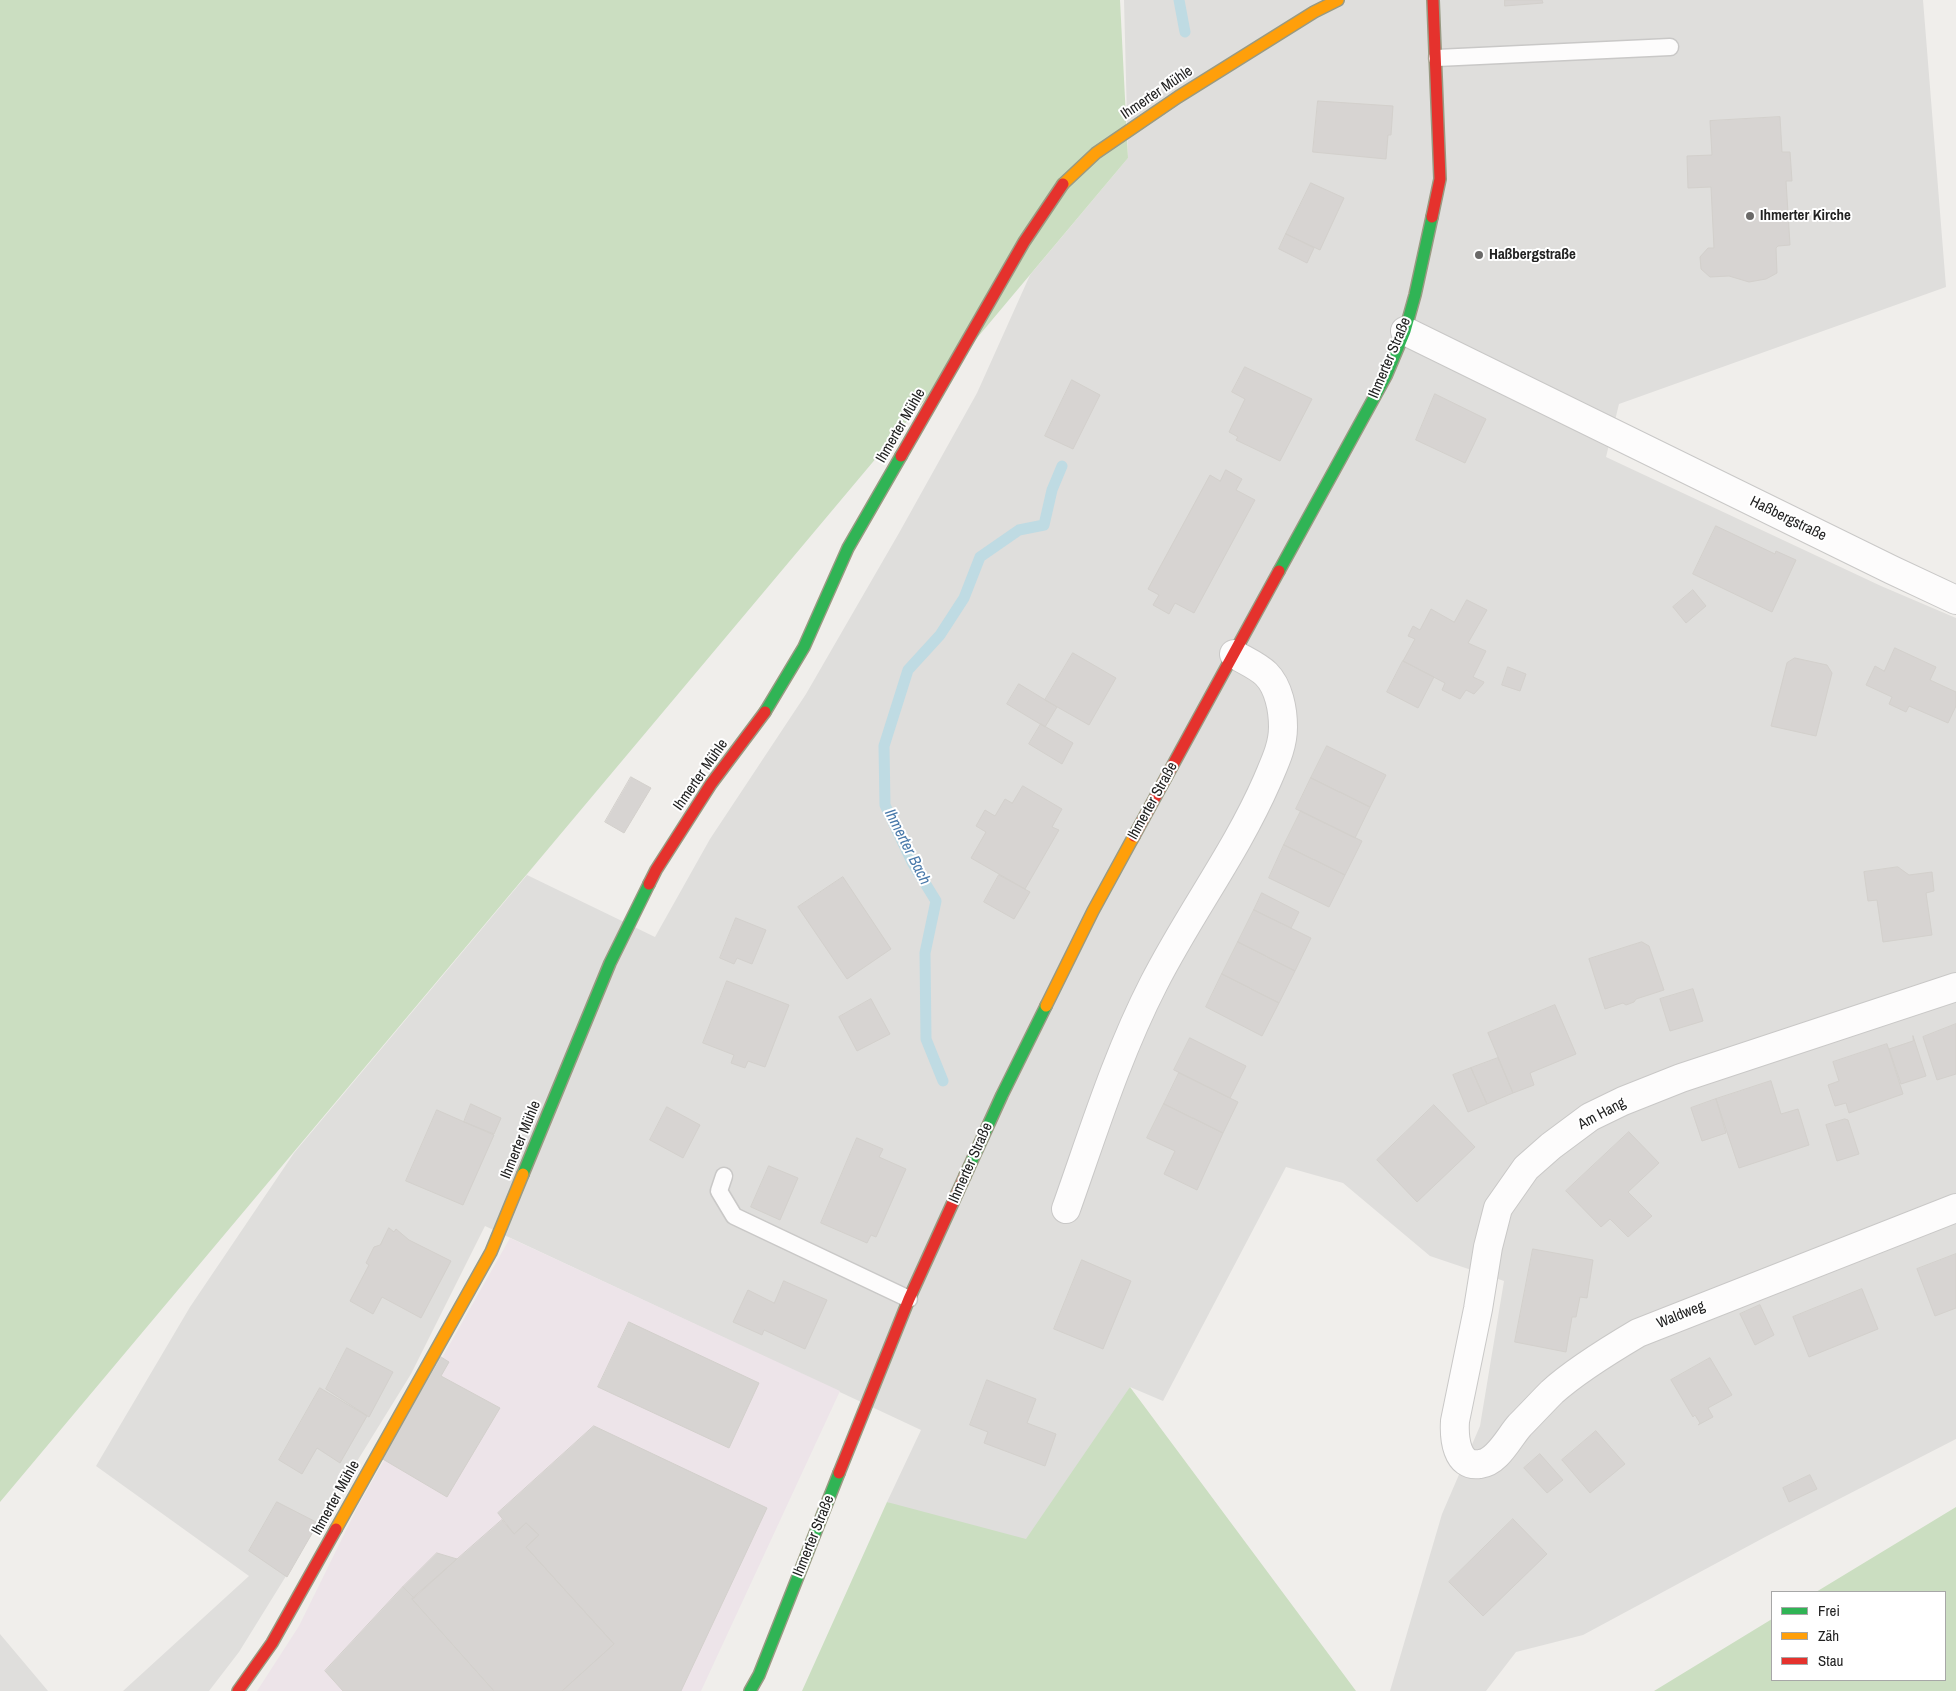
<!DOCTYPE html>
<html>
<head>
<meta charset="utf-8">
<style>
  body { margin:0 }
  #map { position:relative; width:1956px; height:1691px; overflow:hidden; background:#f0eeeb; font-family:"Archivo Narrow",sans-serif }
  canvas { display:block }
  .legend { position:absolute; left:1771px; top:1591px; width:175px; height:90px; box-sizing:border-box; background:#fff; border:1px solid #a7a7a7; margin:0; padding:6px 9px; list-style:none; font-size:15px; color:#222 }
  .legend li { display:flex; align-items:center; gap:10px; height:25px }
  .legend b { width:25px; border:1px solid #a7a7a7 }
</style>
</head>
<body>
<div id="map">
<canvas width="1956" height="1691"></canvas>
<ul class="legend">
<li><b style="height:6px;background:#30b455"></b>Frei</li>
<li><b style="height:6px;background:#ff9f0a"></b>Zäh</li>
<li><b style="height:6px;background:#e5322d"></b>Stau</li>
</ul>
</div>
<script>
const ctx = document.querySelector('canvas').getContext('2d');
ctx.lineJoin = 'round';
function paint(path, color) {
  ctx.fillStyle = color;
  ctx.fill(path, 'evenodd');
}
function trace(path, color, width, dash) {
  ctx.strokeStyle = color;
  ctx.lineWidth = width;
  ctx.lineCap = dash ? 'butt' : 'round';
  ctx.setLineDash(dash || []);
  ctx.stroke(path);
}
function drawText(font, color, halo, rows, align = 'center') {
  ctx.font = font + ' "Archivo Narrow",sans-serif';
  ctx.lineWidth = 4;
  ctx.setLineDash([]);
  ctx.textBaseline = 'middle';
  ctx.strokeStyle = halo;
  ctx.fillStyle = color;
  for (const [text, x, y, turn = 0] of rows) {
    ctx.save();
    ctx.translate(x, y);
    ctx.rotate((+turn || 0) * Math.PI / 180);
    ctx.textAlign = isNaN(turn) ? turn : align;
    if (halo) ctx.strokeText(text, 0, 0);
    ctx.fillText(text, 0, 0);
    ctx.restore();
  }
}
const residential = new Path2D(`
  M1124,0H1923L1946,287L1619,404L1606,457L1881,586L1956,618V1439L1767,1536L1583,1635L1516,1652L1486,1691H1390L1442,1514L1480,1426L1504,1281L1430,1256L1343,1183L1286,1167L1163,1401L1130,1387L1054,1570L887,1502L921,1430L485,1226L411,1374L239,1652L209,1691H123L249,1576L96,1466L190,1307L294,1153L527,875L655,937L710,839L806,694L899,533L977,393L1030,275L1128,158Z
  M0,1634L48,1691H0Z`);
const industrial = new Path2D(`
  M510,1238L840,1391L701,1691H257L299,1626L358,1506Z`);
const forest = new Path2D(`
  M0,0H1120L1128,158L0,1502Z
  M1130,1387L1356,1691H802L887,1502L1026,1539Z
  M1956,1507V1691H1654L1772,1619V1680H1945V1592H1816Z`);
const stream = new Path2D(`
  M1179,0L1185,32
  M943,1081L926,1039L925,953L936,901L912,862L885,805L884,746L908,670L940,635L964,598L980,557L1019,530L1044,525L1052,490L1062,466`);
const building = new Path2D(`
  M1505,0H1542L1543,3L1505,6Z
  M1318,101L1393,106L1391,135H1388L1386,159L1313,152Z
  M1780,117L1782,152H1790L1792,181H1786L1790,245L1778,246L1776,248L1777,273L1766,279L1749,282L1729,276L1710,277L1701,269L1700,257L1708,248H1714L1711,187L1688,188L1687,156L1712,155L1710,121Z
  M1311,183L1344,198L1320,250L1286,234Z
  M1286,234L1314,248L1307,263L1279,249Z
  M1245,367L1312,399L1280,461L1236,440L1238,437L1229,432L1245,399L1232,392Z
  M1072,380L1100,395L1073,449L1045,436Z
  M1435,394L1486,419L1465,463L1416,440Z
  M1226,470L1242,479L1236,490L1255,500L1194,613L1175,603L1169,614L1153,605L1159,595L1148,589L1210,475L1220,481Z
  M1716,526L1775,554L1776,551L1796,560L1772,612L1693,574Z
  M1693,590L1706,606L1686,623L1673,607Z
  M1467,600L1487,610L1468,643L1486,651L1473,677L1484,682L1483,684L1474,694L1466,690L1460,699L1442,690L1445,683L1403,661L1415,639L1408,636L1413,626L1420,630L1431,609L1454,622Z
  M1895,648L1936,667L1930,680L1956,692V706L1948,723L1909,706L1906,712L1889,704L1892,697L1866,685L1875,666L1884,671Z
  M1073,653L1116,678L1089,725L1045,700Z
  M1795,658L1827,665L1832,673L1816,736L1771,726L1787,663Z
  M1403,661L1434,677L1418,708L1387,692Z
  M1508,667L1526,674L1520,691L1502,685Z
  M1019,684L1057,707L1045,727L1007,704Z
  M1041,724L1073,743L1062,764L1029,744Z
  M1327,746L1386,775L1370,807L1311,778Z
  M631,777L651,788L624,833L605,822Z
  M1311,778L1370,807L1355,838L1296,809Z
  M1023,786L1062,809L1052,827L1059,830L1025,889L971,858L986,832L976,826L985,810L995,816L1005,799L1012,803Z
  M1301,811L1362,841L1345,875L1284,845Z
  M1284,845L1345,875L1329,907L1269,878Z
  M1898,867L1909,875L1932,872L1934,891L1926,893L1932,935L1883,942L1877,900L1868,901L1864,872Z
  M999,875L1030,892L1014,919L984,902Z
  M843,877L891,949L847,979L798,907Z
  M1262,893L1299,912L1291,928L1254,910Z
  M1254,910L1311,938L1295,971L1238,942Z
  M736,918L766,930L752,964L737,958L734,964L720,958Z
  M1238,942L1295,971L1279,1003L1222,974Z
  M1642,942L1649,946L1664,990L1636,999L1634,1002L1626,1005L1623,1003L1605,1009L1589,959Z
  M1222,974L1279,1003L1262,1036L1206,1007Z
  M727,981L789,1005L765,1067L748,1061L745,1068L731,1063L734,1055L703,1043Z
  M1693,989L1703,1021L1670,1031L1660,999Z
  M871,999L890,1034L857,1051L839,1017Z
  M1555,1005L1576,1054L1530,1073L1534,1085L1513,1093L1488,1033Z
  M1956,1024V1074L1937,1080L1923,1037Z
  M1913,1036L1926,1076L1901,1084L1889,1049L1913,1041Z
  M1190,1038L1246,1066L1230,1098L1174,1070Z
  M1887,1044L1903,1094L1849,1113L1846,1103L1835,1106L1828,1085L1839,1081L1833,1062Z
  M1498,1058L1513,1093L1487,1104L1471,1068Z
  M1471,1068L1487,1104L1468,1112L1453,1075Z
  M1179,1073L1238,1102L1223,1133L1164,1104Z
  M1771,1081L1781,1114L1798,1109L1809,1145L1739,1168L1716,1099Z
  M1716,1099L1726,1133L1702,1141L1691,1108Z
  M471,1104L501,1118L494,1134L464,1122Z
  M1164,1104L1223,1133L1197,1190L1164,1174L1175,1151L1147,1138Z
  M1434,1105L1475,1147L1417,1202L1377,1160Z
  M667,1107L700,1125L683,1158L650,1140Z
  M437,1110L494,1135L463,1205L406,1181Z
  M1845,1119L1848,1120L1859,1154L1837,1161L1826,1125Z
  M1629,1132L1659,1163L1628,1192L1652,1216L1628,1237L1610,1219L1601,1227L1566,1191Z
  M857,1138L883,1149L879,1157L906,1169L876,1237L871,1235L867,1243L821,1223Z
  M769,1166L798,1178L780,1220L751,1207Z
  M389,1228L394,1232L396,1229L409,1240L451,1261L421,1318L382,1297L373,1314L350,1301L369,1265L366,1263L374,1247L380,1245Z
  M1533,1249L1593,1260L1587,1298L1580,1297L1576,1317H1572L1566,1352L1515,1342Z
  M1956,1254V1308L1935,1316L1917,1269Z
  M1082,1260L1131,1281L1103,1349L1054,1329Z
  M784,1281L827,1300L805,1349L764,1330L762,1335L733,1322L748,1290L774,1303Z
  M1862,1289L1878,1329L1809,1357L1793,1317Z
  M1760,1305L1774,1335L1755,1345L1740,1314Z
  M629,1322L759,1383L729,1448L598,1387Z
  M347,1348L393,1372L369,1417L326,1389Z
  M441,1357L449,1362L441,1376L500,1408L447,1497L381,1458Z
  M1710,1358L1732,1395L1708,1408L1713,1417L1698,1425L1700,1423L1695,1415L1693,1417L1671,1380Z
  M987,1380L1036,1399L1027,1423L1056,1434L1045,1466L984,1443L988,1432L970,1425Z
  M320,1388L367,1416L340,1463L317,1448L302,1474L279,1460Z
  M594,1426L767,1508L681,1691H562L614,1644L526,1547L539,1535L526,1523L514,1534L498,1513Z
  M1596,1431L1625,1464L1590,1493L1562,1460Z
  M1540,1454L1563,1480L1547,1493L1524,1468Z
  M1810,1475L1817,1489L1789,1502L1783,1488Z
  M277,1502L318,1523L287,1577L249,1551Z
  M1513,1519L1547,1554L1483,1616L1449,1582Z
  M502,1520L514,1534L526,1523L539,1535L526,1547L614,1644L562,1691H494L412,1599Z
  M437,1553L457,1559L414,1598L403,1587Z
  M403,1587L414,1598L412,1599L494,1691H343L325,1671Z`);
const lane = new Path2D(`
  M1437,58L1670,47
  M724,1176L719,1191L734,1216L909,1299`);
const street = new Path2D(`
  M1405,331L1892,570L1956,600
  M1956,987L1681,1078L1623,1101L1590,1117L1551,1146L1526,1168L1498,1208L1488,1247L1478,1309L1455,1421C1454,1437 1456,1468 1480,1464C1498,1462 1509,1437 1520,1425C1531,1414 1541,1403 1552,1392C1575,1371 1611,1349 1638,1333L1956,1208
  M1066,1209C1093,1133 1117,1055 1154,983C1189,914 1236,852 1267,781C1274,764 1283,747 1283,727C1283,710 1279,687 1266,674C1258,666 1244,660 1234,654`);
const fast = new Path2D(`
  M1279,571L1386,376L1405,331L1415,295L1432,217
  M765,712L804,647L848,548L901,456
  M523,1174L610,963L649,884
  M965,1176L1002,1095L1046,1006
  M750,1691L759,1675L839,1473`);
const slow = new Path2D(`
  M1063,184L1096,153L1178,97L1314,12L1338,0
  M1046,1006L1093,911L1134,836
  M336,1529L491,1252L523,1174`);
const jam = new Path2D(`
  M1432,217L1440,179L1433,0
  M901,456L1024,242L1063,184
  M1134,836L1279,571
  M649,884L656,870L711,784L765,712
  M839,1473L909,1299L965,1176
  M238,1691L272,1643L336,1529`);
const markers = [
  [1750,216,5,"#6a6968"],
  [1479,255,5,"#6a6968"]
];
const streetNames = [
  ["Ihmerter Mühle",1157,93,-34],
  ["Ihmerter Straße",1390,358,-67],
  ["Ihmerter Mühle",901,426,-60],
  ["Haßbergstraße",1788,519,26],
  ["Ihmerter Mühle",701,775,-55],
  ["Ihmerter Straße",1153,801,-61],
  ["Am Hang",1602,1114,-28],
  ["Ihmerter Mühle",521,1140,-68],
  ["Ihmerter Straße",971,1163,-66],
  ["Waldweg",1681,1315,-22],
  ["Ihmerter Mühle",336,1498,-61],
  ["Ihmerter Straße",814,1536,-68]
];
const poiNames = [
  ["Ihmerter Kirche",1760,216],
  ["Haßbergstraße",1489,255]
];
const waterNames = [
  ["Ihmerter Bach",907,847,63]
];
paint(residential, '#dfdedc');
paint(industrial, '#ede4e9');
paint(forest, '#cbdec1');
trace(stream, '#bfdbe3', 11);
paint(building, '#d7d4d2');
trace(building, '#d3d0cc', 1);
trace(lane, '#c9c8c7', 19);
trace(street, '#c9c8c7', 30);
trace(fast, '#999a82', 14);
trace(slow, '#999a82', 14);
trace(jam, '#999a82', 14);
trace(lane, '#fdfcfc', 16);
trace(street, '#fdfcfc', 28);
trace(fast, '#30b455', 11);
trace(slow, '#ff9f0a', 11);
trace(jam, '#e5322d', 11);
for (const [x, y, r, color] of markers) {
  const dot = new Path2D();
  dot.arc(x, y, r, 0, 2 * Math.PI);
  ctx.fillStyle = color;
  ctx.fill(dot);
  trace(dot, '#fff', 2);
}
drawText('15px', '#222', '#fff', streetNames);
drawText('bold 15px', '#222', '#fff', poiNames, 'left');
drawText('italic 16px', '#4a7aab', '#fff', waterNames);
</script>
</body>
</html>
